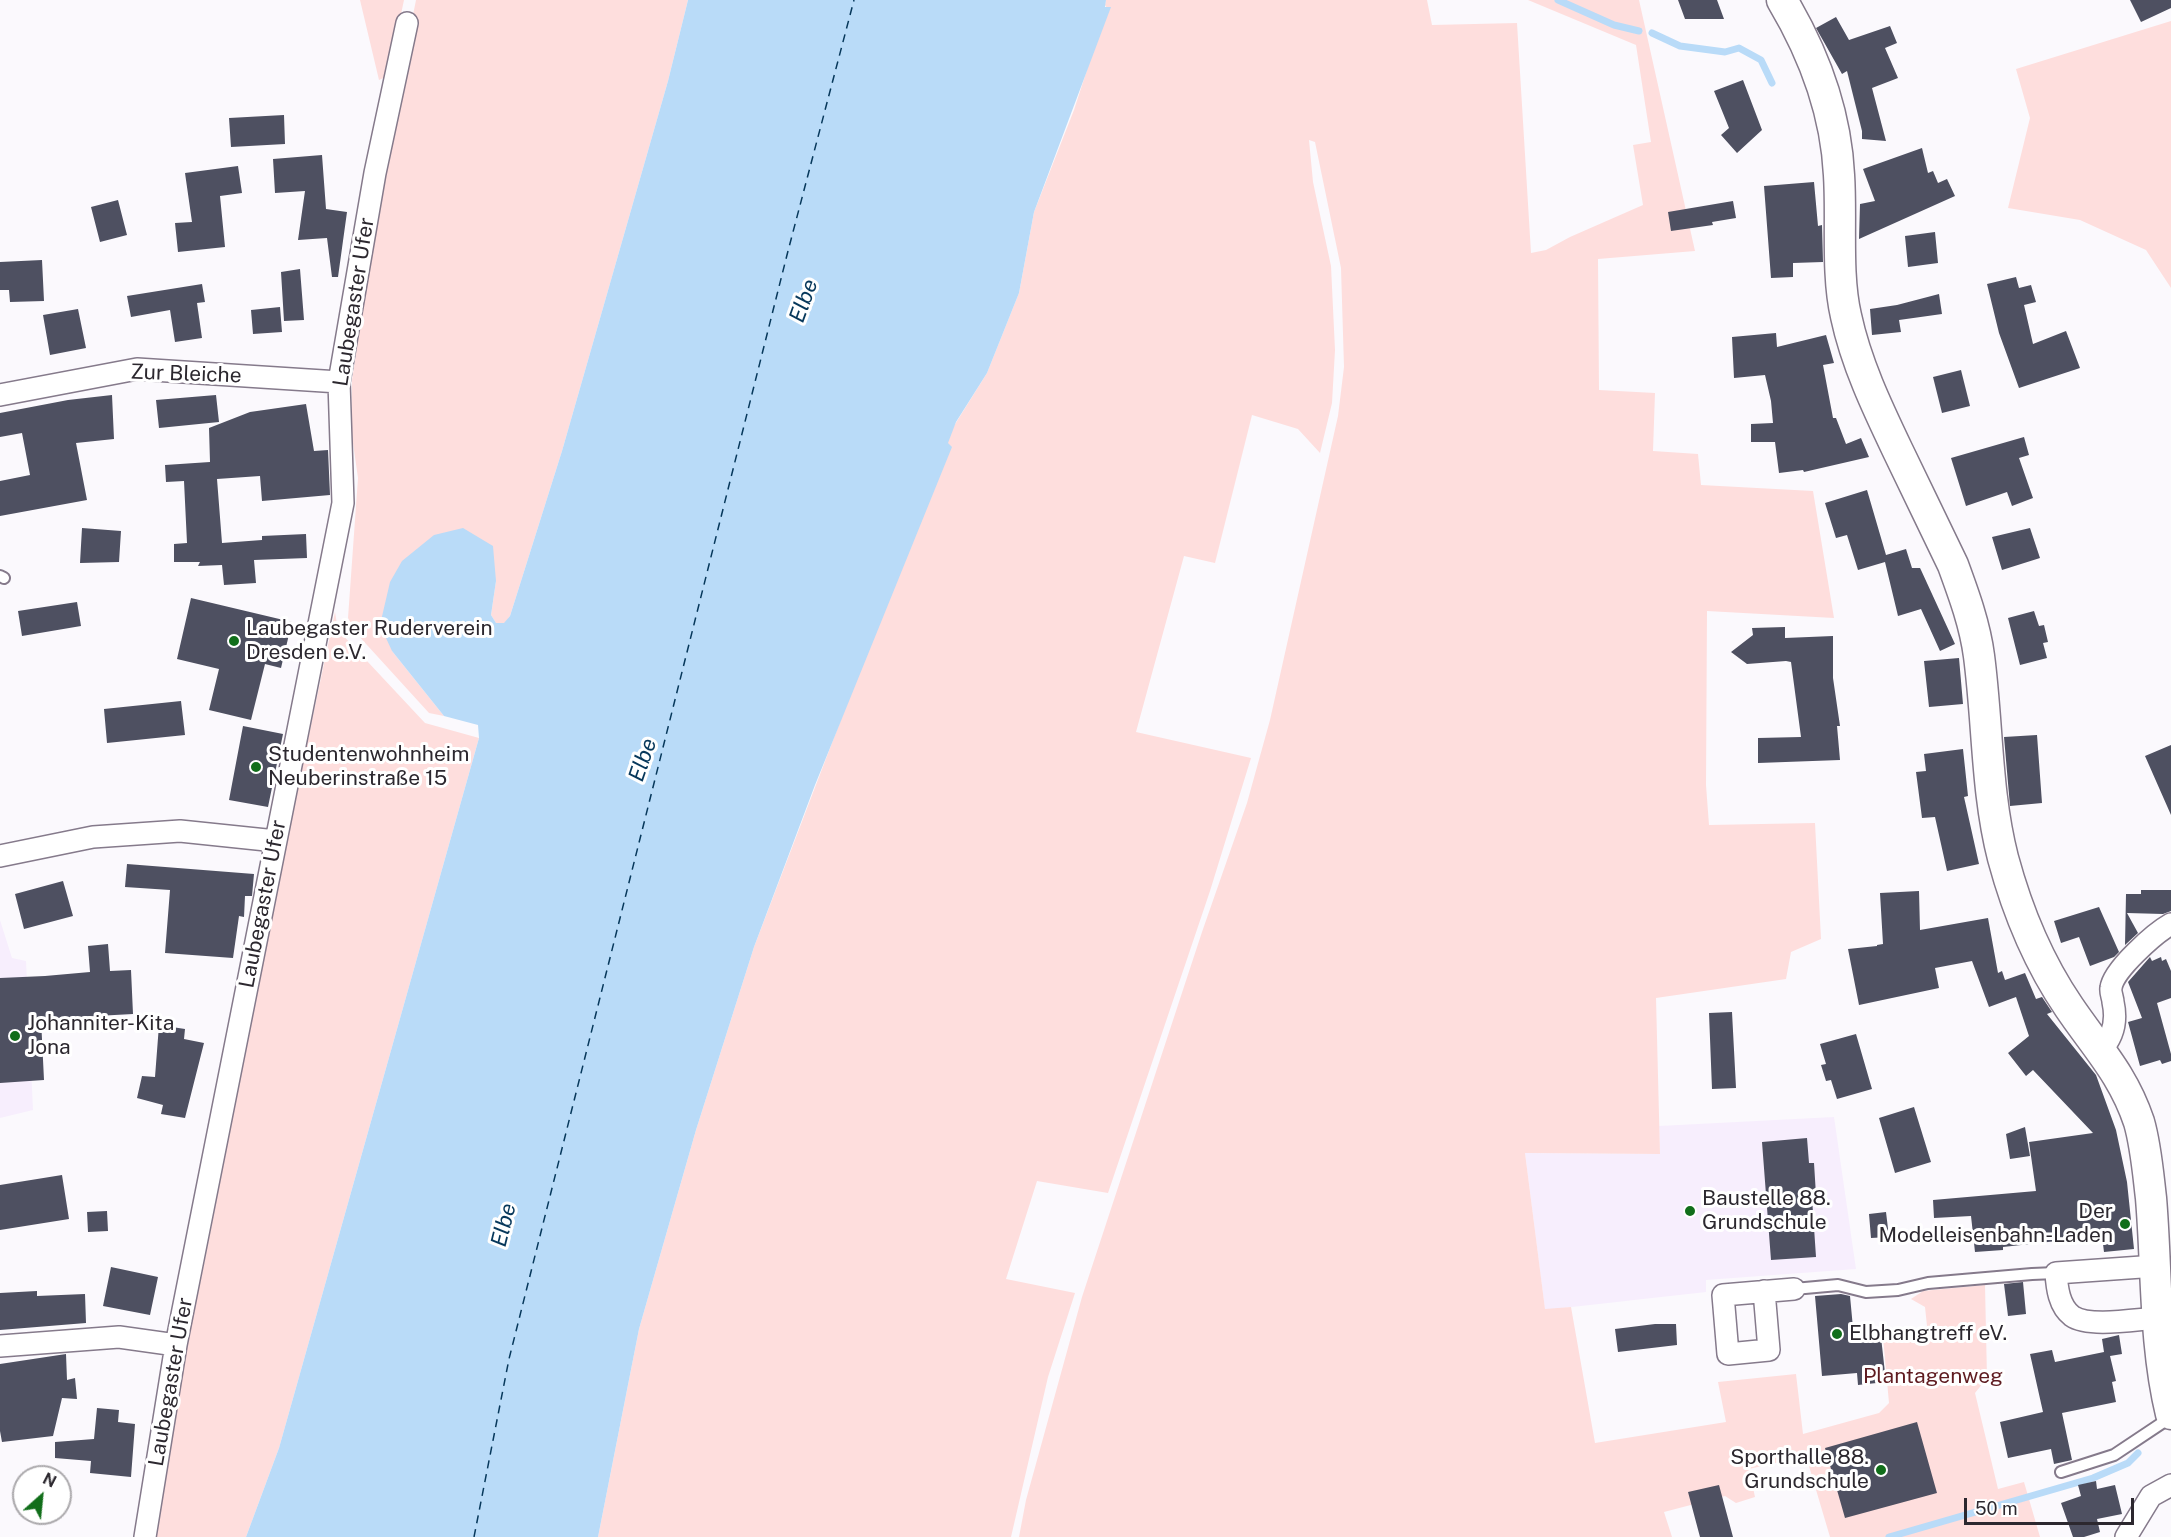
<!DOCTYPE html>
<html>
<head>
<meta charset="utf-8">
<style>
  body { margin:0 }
  #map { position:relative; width:2171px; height:1537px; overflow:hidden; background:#fbf9fd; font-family:"Public Sans",sans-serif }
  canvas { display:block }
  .north { position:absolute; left:12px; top:1465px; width:60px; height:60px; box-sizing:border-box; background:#fff; border:2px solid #aba9ac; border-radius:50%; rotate:27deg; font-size:16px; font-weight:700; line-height:24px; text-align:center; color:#2c282f }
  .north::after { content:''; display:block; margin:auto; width:21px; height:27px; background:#116e1a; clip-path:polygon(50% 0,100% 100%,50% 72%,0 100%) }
  .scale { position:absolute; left:1964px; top:1498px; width:170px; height:27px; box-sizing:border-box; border:3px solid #2c282f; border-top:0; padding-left:8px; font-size:18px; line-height:21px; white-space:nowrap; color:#2c282f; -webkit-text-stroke:4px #fff; paint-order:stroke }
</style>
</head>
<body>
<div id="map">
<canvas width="2171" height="1537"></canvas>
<div class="north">N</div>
<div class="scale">50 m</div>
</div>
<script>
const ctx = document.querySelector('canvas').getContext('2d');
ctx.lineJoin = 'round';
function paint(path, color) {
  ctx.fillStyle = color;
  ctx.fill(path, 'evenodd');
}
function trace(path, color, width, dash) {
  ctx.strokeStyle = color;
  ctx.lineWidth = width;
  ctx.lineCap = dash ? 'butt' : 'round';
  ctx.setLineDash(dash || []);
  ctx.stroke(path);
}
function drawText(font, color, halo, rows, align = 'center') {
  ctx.font = font + ' "Public Sans",sans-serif';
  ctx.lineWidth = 6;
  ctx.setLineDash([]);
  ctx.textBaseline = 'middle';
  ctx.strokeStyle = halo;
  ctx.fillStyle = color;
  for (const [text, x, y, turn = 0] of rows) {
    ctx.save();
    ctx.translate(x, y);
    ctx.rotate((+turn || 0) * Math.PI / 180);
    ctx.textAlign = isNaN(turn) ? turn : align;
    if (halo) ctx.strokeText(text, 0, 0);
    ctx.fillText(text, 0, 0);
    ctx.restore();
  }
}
const built = new Path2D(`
  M0,920L12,958L26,961L33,1110L0,1118Z
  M1834,1117L1856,1269L1706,1280V1292L1545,1310L1525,1153L1660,1154L1659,1126Z`);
const green = new Path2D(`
  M360,0H404L388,76L379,80Z
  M416,0H688L668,81L562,451L510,616L505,623H496L491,615L496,581L392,651L444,716L429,713L357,634L348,618L358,478L351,429L352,380L393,115Z
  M1106,0H1427L1432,25L1517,23L1531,253L1546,250L1570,237L1643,205L1633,145L1651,142L1636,45L1528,0H1639L1695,251L1598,259L1599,390L1655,393L1653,451L1698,454L1701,485L1813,491L1834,618L1707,611L1706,785L1709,825L1815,823L1821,939L1791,952L1786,979L1656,998L1660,1154L1525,1153L1545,1309L1571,1307L1595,1443L1726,1422L1718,1382L1796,1374L1803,1434L1879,1413L1889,1403L1883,1337L1921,1334L1927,1326L1925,1307L1911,1299L1923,1291L1985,1285L1987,1378L1975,1393L1998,1489L2024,1482L2040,1537H1830L1806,1456L1749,1469L1755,1497L1736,1503L1725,1496L1664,1512L1672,1537H1019L1026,1500L1082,1297L1202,932L1247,803L1270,720L1338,416L1344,367L1341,268L1315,142L1309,140L1313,182L1331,266L1335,350L1332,403L1320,453L1298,429L1252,415L1215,563L1184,556L1136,732L1251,758L1210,891L1108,1193L1037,1181L1006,1279L1075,1293L1048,1377L1011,1537H598L639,1329L696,1130L754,947L952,429L987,373L1019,293L1034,212L1074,110L1107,8L1105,5Z
  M2171,21V288L2146,250L2080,220L2008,208L2030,118L2016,69Z
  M335,612L338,630L425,723L479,738L279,1448L246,1537H151L173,1406L202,1274L287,838Z`);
const water = new Path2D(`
  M688,0H1106L1105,7H1111L1034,212L1019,293L987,373L956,422L948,443L952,447L815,785L754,947L696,1130L639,1329L598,1537H246L279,1448L479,738L478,725L444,716L392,651L380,625L390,582L402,561L434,535L463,528L493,546L496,581L491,615L496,623H504L510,616L562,451L668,81Z`);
const stream = new Path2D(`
  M1558,0L1614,25L1639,31
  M1652,33L1680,46L1725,52L1739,48L1761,60L1772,83
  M1889,1537L2093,1478L2128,1463L2138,1453`);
const ferry = new Path2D(`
  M474,1537L509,1359L788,251L854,0`);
const building = new Path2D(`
  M1678,0H1717L1724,19H1685Z
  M2130,0H2171V8L2141,22Z
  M1836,17L1849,40L1890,26L1897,43L1885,48L1898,78L1872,88L1886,141L1862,139V131L1847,71L1842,74L1816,28Z
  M1743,80L1762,130L1737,153L1721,135L1729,128L1714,91Z
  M284,115L285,144L231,147L229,118Z
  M1922,148L1928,173L1933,171L1938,183L1947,179L1955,196L1859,239L1860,204L1875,201L1863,169Z
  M322,155L326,209L347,212L338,277H332L327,238L298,240L305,191L275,193L273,159Z
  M238,166L242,193L220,196L225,247L178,252L175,223L192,222L185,173Z
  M1814,182L1818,226L1822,225L1823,262L1793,263V277L1771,278L1764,186Z
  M118,200L127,235L100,242L91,207Z
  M1733,201L1736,218L1712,222L1713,225L1671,231L1668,212Z
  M1935,232L1938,263L1908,267L1905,236Z
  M42,260L44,301L10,302L9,290H0V262Z
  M300,269L304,320L284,321L281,272Z
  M2016,277L2019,288L2031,285L2036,302L2024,305L2033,344L2066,331L2080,368L2019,388L1999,333L1987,284Z
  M202,284L205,302L197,303L202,338L175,342L170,310L131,317L127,296Z
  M1939,294L1942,314L1899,320L1901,332L1872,335L1870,309L1897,305Z
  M280,307L282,332L253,334L251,310Z
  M78,309L86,348L50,355L43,315Z
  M1776,333L1777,347L1826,335L1834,363L1823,365L1833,418H1836L1846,444L1861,438L1869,457L1804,472L1803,470L1779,473L1775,442H1751V424L1773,423L1771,401L1765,375L1734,378L1732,337Z
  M1961,370L1970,406L1942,413L1933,377Z
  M112,395L114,439L76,443L87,500L0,516V481L30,475L22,433L0,437V413L68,400Z
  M216,395L219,422L159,428L156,400Z
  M306,404L314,451L328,450L330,495L262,501L260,476L217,479L222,543L262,540V536L306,534L307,558L254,560L256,583L224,585L222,565L198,566L200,562H174V544L187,543L184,481L166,482L165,465L210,462L209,428L250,412Z
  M2024,437L2029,455L2019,458L2033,498L2012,506L2007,492L1966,506L1951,458Z
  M1867,490L1886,555L1906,549L1912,568H1920L1921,570L1955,644L1940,651L1921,609L1898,616L1885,562L1858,570L1847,535L1836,538L1825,503Z
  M82,528L121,531L119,562L80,563Z
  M2030,528L2040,558L2002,570L1992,537Z
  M191,598L292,622L281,668L265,664L251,720L209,710L219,669L177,659Z
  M77,602L81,626L22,636L18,611Z
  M2034,611L2039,626L2044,625L2048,642L2043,643L2047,658L2020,665L2008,618Z
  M1785,627V638L1833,636V678L1840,726H1837L1840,760L1758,763V738L1801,737L1791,662L1786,661L1747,664L1731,652L1753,635L1752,628Z
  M1959,658L1963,704L1929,707L1924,661Z
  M181,701L185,735L107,743L104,709Z
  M243,726L283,734L268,807L229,800Z
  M2037,735L2042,803L2010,806L2004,737Z
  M2171,745V815L2145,756Z
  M1963,749L1968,796L1964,797L1979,864L1947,871L1935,817L1922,818L1916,772L1926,771L1924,754Z
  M127,864L254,874L252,896H245L244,917L239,916L233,958L165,953L170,890L125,887Z
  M63,881L73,916L24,929L15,894Z
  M2141,890H2171V911L2163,914L2127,913L2138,933L2125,945L2126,894H2141Z
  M1919,891L1920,930L1988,918L1998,973L2002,971L2005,980L2025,973L2036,999L2042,997L2052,1012L2047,1014L2096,1075L2116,1130L2127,1182L2134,1249L2104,1252L2102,1236L2003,1247V1250L1975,1252L1971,1216L1934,1218L1933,1200L2036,1191L2029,1142L2093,1133L2033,1070L2026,1076L2008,1053L2029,1036L2016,997L1989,1007L1972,961L1935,968L1939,988L1859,1005L1848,949L1877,946V945L1883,944L1880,893Z
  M2099,907L2119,952L2114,957L2090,966L2079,937L2061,943L2054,921Z
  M108,944L110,971L131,970L133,1014L41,1019L44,1080L0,1083V978L45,976L90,972L88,946Z
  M2150,957L2152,961L2161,957L2162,961L2166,959L2171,971V998L2157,1003L2171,1054V1061L2162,1064L2160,1060L2140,1066L2128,1022L2142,1018L2128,982Z
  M1732,1012L1736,1088L1712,1089L1709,1013Z
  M159,1025L185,1029L184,1039L204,1043L185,1118L161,1114L163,1105L137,1098L142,1076L155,1077Z
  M1856,1034L1872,1089L1837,1099L1831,1080L1826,1081L1821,1065L1826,1064L1820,1044Z
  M1914,1107L1931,1162L1895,1173L1879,1118Z
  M2025,1127L2030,1156L2010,1159L2006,1134Z
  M1807,1138L1809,1163H1814L1816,1195L1812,1198L1816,1257L1771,1260L1762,1142Z
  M62,1175L69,1219L0,1230V1185Z
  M107,1211L108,1231L88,1232L87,1212Z
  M1886,1212L1889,1237L1871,1238L1869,1214Z
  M111,1267L158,1277L150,1315L103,1306Z
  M2023,1282L2026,1314L2008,1316L2004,1284Z
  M37,1291V1296L85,1294L86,1323L0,1330V1293Z
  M1841,1294L1850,1296L1853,1328L1862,1327L1863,1339L1881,1337L1886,1382L1858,1385L1857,1373L1822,1376L1815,1296Z
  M1655,1324H1676L1677,1345L1618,1352L1615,1329Z
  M2119,1335L2122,1354L2110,1356L2116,1381L2112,1382L2116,1402L2062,1413L2072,1460L2054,1464L2051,1449L2008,1458L2000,1422L2043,1412L2030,1354L2052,1350L2055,1362L2104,1352L2102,1339Z
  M66,1354L67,1380L75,1378L77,1399L62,1398L53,1436L2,1442L0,1431V1364Z
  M97,1408L119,1410L118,1422L135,1424L131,1477L90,1473L91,1461L55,1458V1442L94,1439Z
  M1917,1422L1937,1493L1845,1518L1825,1448Z
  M2096,1481L2097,1489L2115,1485L2122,1514L2097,1519L2100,1532L2084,1537H2073L2061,1503L2081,1496L2078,1485Z
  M1719,1485L1733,1537H1700L1688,1492Z`);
const service = new Path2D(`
  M0,576L4,578
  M1794,1289L1838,1285L1866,1292L1898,1290L1928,1283L2032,1274L2056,1273
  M2061,1472L2114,1455L2171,1417`);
const minor = new Path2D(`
  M0,395L137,369L339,382
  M0,856L93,837L180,831L276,841
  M2101,1050C2114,1036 2117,1020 2113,1002C2113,998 2110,992 2111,988C2113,970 2155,933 2171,924
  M2156,1266L2056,1273C2057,1288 2059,1306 2072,1316C2089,1328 2138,1319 2159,1318
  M1764,1291L1769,1350L1728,1354L1723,1295C1747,1293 1771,1291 1794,1289
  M0,1346L119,1337L176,1345
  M145,1537L176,1345L343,503L339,382L375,173L407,23
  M2126,1537L2151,1496L2171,1485`);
const secondary = new Path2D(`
  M1782,0C1813,52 1836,113 1839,175C1842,219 1836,273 1846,316C1856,363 1877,407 1898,451C1916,489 1935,527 1953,565C1964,595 1975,625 1979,656C1988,724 1986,792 2003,858C2017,910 2039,963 2069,1007C2096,1047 2123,1074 2139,1122C2146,1146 2148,1173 2151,1198C2157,1269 2154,1344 2171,1414`);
const markers = [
  [234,641,6,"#116e1a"],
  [256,767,6,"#116e1a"],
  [15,1036,6,"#116e1a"],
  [1690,1211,6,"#116e1a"],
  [2125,1224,6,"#116e1a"],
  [1837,1334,6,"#116e1a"],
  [1881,1470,6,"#116e1a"]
];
const streetNames = [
  ["Laubegaster Ufer",354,302,-81],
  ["Zur Bleiche",186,374,2],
  ["Laubegaster Ufer",263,904,-79],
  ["Laubegaster Ufer",171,1382,-80]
];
const poiNames = [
  ["Laubegaster Ruderverein",246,629],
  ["Dresden e.V.",246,653],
  ["Studentenwohnheim",268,755],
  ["Neuberinstraße 15",268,779],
  ["Johanniter-Kita",27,1024],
  ["Jona",27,1048],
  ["Baustelle 88.",1702,1199],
  ["Grundschule",1702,1223],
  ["Der",2113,1212,"right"],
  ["Modelleisenbahn-Laden",2113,1236,"right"],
  ["Elbhangtreff eV.",1849,1334],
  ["Sporthalle 88.",1869,1458,"right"],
  ["Grundschule",1869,1482,"right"]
];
const parkNames = [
  ["Plantagenweg",1933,1377]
];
const waterNames = [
  ["Elbe",804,301,-70],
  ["Elbe",643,760,-71],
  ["Elbe",504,1225,-76]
];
paint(built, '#f7eefd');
paint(green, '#fededd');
paint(water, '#b9dbf8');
trace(stream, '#b9dbf8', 7);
trace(ferry, '#07385b', 1.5, [8, 6]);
paint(building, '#4e5061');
trace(service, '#857a8b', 14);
trace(minor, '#857a8b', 24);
trace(secondary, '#857a8b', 33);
trace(service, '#fff', 10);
trace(minor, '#fff', 21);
trace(secondary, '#fff', 30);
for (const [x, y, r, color] of markers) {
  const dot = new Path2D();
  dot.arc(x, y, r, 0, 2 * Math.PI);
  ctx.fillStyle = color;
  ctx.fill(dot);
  trace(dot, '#fff', 2);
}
drawText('21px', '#2c282f', '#fff', streetNames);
drawText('21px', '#2c282f', '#fff', poiNames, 'left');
drawText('21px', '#5f1c21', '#fff', parkNames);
drawText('italic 22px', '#07385b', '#fff', waterNames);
</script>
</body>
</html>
